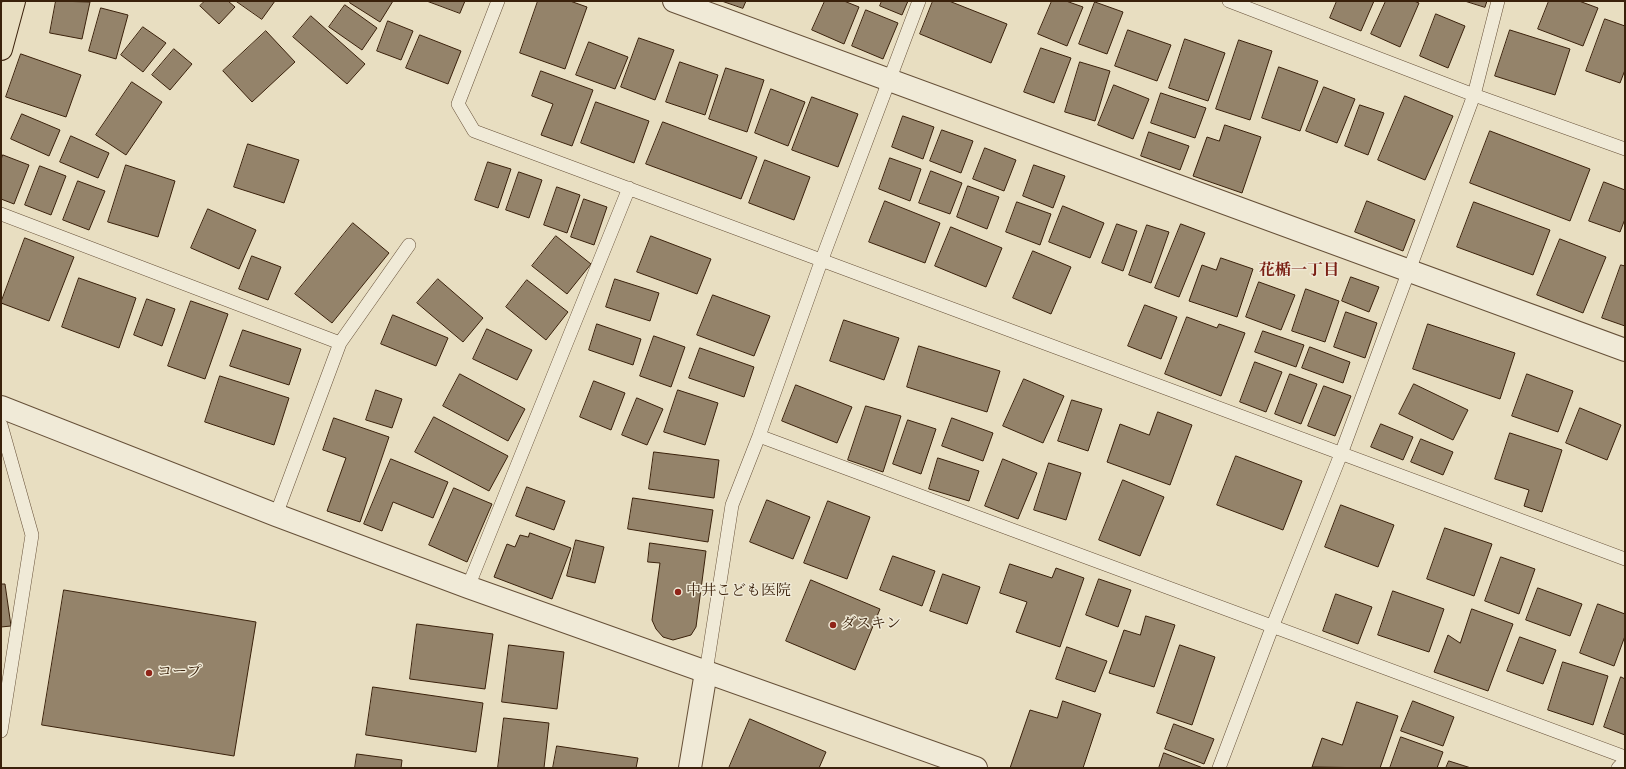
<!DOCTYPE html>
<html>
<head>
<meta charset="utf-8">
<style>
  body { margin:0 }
  #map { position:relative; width:1626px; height:769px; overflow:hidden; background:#e8dec1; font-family:Cardo,serif }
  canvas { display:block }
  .frame { position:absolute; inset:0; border:2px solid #3a210b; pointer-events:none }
</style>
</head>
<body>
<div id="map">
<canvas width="1626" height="769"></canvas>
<div class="frame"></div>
</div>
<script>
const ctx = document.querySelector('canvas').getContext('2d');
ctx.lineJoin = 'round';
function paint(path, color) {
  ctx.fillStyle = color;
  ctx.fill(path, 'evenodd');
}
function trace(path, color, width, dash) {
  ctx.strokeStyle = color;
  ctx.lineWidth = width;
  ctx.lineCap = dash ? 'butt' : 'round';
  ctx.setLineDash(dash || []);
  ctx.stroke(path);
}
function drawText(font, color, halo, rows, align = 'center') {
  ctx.font = font + ' Cardo,"Noto Serif JP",serif';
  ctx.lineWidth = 3;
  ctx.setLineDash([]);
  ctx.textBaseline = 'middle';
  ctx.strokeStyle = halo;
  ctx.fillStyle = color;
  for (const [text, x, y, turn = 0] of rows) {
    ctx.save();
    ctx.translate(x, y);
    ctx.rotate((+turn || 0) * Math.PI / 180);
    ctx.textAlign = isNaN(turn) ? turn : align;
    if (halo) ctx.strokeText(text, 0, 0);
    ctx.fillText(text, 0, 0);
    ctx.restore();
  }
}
const building = new Path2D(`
  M56,1L90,2L82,39L50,33Z
  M205,1H228L235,7L219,24L200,6Z
  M236,1H275L262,19Z
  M351,1H393L380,22L350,3Z
  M427,1H465L460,13Z
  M538,1H570L587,7L565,69L520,53Z
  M722,1H746L743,8Z
  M825,1H844L859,7L844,44L812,30Z
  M882,1H908L902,15L880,6Z
  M933,1H949L1007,24L991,63L920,34Z
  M1052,1H1066L1083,7L1067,46L1038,34Z
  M1337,1H1374L1361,31L1330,18Z
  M1386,1H1414L1419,3L1400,47L1371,34Z
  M1465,1H1487L1485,7Z
  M1549,1H1579L1598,8L1583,46L1538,29Z
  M1095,2L1123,12L1107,54L1079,44Z
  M345,5L377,28L362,50L329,27Z
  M101,8L128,15L116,59L89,51Z
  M866,10L898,23L883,59L852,46Z
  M1436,14L1465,26L1448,68L1420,56Z
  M311,16L365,64L347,84L293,37Z
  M1605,19L1625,26V70L1620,83L1586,71Z
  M388,21L413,31L401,60L377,51Z
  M143,27L166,43L143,72L121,55Z
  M1128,30L1171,45L1157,81L1115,66Z
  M1510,30L1570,49L1555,95L1495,76Z
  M266,31L295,62L252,102L223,71Z
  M420,35L461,51L448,84L406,68Z
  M639,38L674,50L655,100L621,87Z
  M1185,39L1225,53L1208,101L1169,88Z
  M1239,40L1272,51L1250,120L1216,109Z
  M589,42L628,57L615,89L576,75Z
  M1041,48L1071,58L1054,103L1024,92Z
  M174,49L192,64L170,90L152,75Z
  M21,54L81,75L66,117L6,97Z
  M680,62L718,75L705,115L666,102Z
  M1080,62L1110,71L1095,121L1065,112Z
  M1279,67L1318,81L1300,131L1262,118Z
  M726,68L764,80L747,132L709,119Z
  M541,71L593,90L572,146L541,135L553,104L532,96Z
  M132,82L162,102L126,155L96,135Z
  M1114,85L1149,99L1133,139L1098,125Z
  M1324,87L1355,99L1337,143L1306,131Z
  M771,89L805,102L788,146L755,133Z
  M1161,93L1206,108L1195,138L1151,123Z
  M1405,96L1453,116L1425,180L1378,160Z
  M812,97L858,114L838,167L792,150Z
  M596,102L649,121L634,163L581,143Z
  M1360,105L1384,113L1368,155L1345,146Z
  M22,114L60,130L49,156L11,139Z
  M903,116L934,127L923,159L892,147Z
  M663,122L757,157L741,199L646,164Z
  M1225,125L1261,137L1242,193L1193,176L1207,137L1219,141Z
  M942,130L973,141L961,173L930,161Z
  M1490,131L1590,169L1570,221L1470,183Z
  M1149,132L1189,146L1180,170L1141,156Z
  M71,136L109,153L98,178L60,162Z
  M248,144L299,160L284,203L234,187Z
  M985,148L1016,160L1004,191L973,179Z
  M3,155L29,165L14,204L1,199V160Z
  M890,158L921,169L910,201L879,189Z
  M765,160L810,177L794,220L749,203Z
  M488,162L511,169L498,208L475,200Z
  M126,165L175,181L158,237L108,222Z
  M1034,165L1065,176L1053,208L1023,196Z
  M40,166L66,176L51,215L25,205Z
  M931,171L962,183L950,214L919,203Z
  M519,172L542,180L529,218L506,210Z
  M78,181L105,191L89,230L63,220Z
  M1604,182L1625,190V219L1620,232L1589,221Z
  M968,186L999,197L987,229L957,217Z
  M557,187L580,195L567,233L544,225Z
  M584,199L607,207L594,245L571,237Z
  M885,201L940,223L925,263L869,242Z
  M1367,201L1415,220L1403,251L1355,232Z
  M1017,202L1051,214L1040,245L1006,232Z
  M1474,202L1550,230L1533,275L1457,247Z
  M1063,206L1104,223L1090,258L1049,242Z
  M208,209L256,230L239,269L191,248Z
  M353,223L389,253L332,323L295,294Z
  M1117,224L1137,231L1123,271L1102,263Z
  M1181,224L1205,233L1179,297L1155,288Z
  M1147,225L1169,232L1151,283L1129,275Z
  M951,227L1002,248L986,287L935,266Z
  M556,236L591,264L567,294L532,266Z
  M651,236L711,259L697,294L637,272Z
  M25,238L74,257L49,321L1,303Z
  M1560,239L1606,257L1583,313L1537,295Z
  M1033,251L1071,267L1051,314L1013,298Z
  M252,256L281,267L268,300L239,289Z
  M1221,258L1253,269L1237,317L1189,301L1202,265L1216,270Z
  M1621,265L1625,266V326L1602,318Z
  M1351,277L1379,287L1369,312L1342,301Z
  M79,278L136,298L119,348L62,327Z
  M438,279L483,318L463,342L417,303Z
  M615,279L659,293L650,321L606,307Z
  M527,280L568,312L546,340L506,307Z
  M1259,282L1295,295L1281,330L1246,317Z
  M1306,289L1339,301L1325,342L1292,331Z
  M713,295L770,316L754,356L697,335Z
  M147,299L175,309L162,346L134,335Z
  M191,301L228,314L205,379L168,366Z
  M1145,305L1177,317L1161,359L1128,346Z
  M1346,312L1377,323L1365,358L1334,347Z
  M393,315L448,338L436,366L381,344Z
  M1187,317L1217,328L1219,324L1245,333L1221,396L1165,374Z
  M844,320L899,338L884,380L830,361Z
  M597,324L641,339L633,365L589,350Z
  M1428,324L1515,353L1500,399L1413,369Z
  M487,329L532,350L517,380L473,359Z
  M243,330L301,349L289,385L230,366Z
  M1263,331L1304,345L1296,367L1255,352Z
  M654,336L685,347L671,387L640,376Z
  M919,346L1000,371L987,412L907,387Z
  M1310,347L1350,362L1343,383L1302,368Z
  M700,348L754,367L744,397L689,378Z
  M1255,362L1282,372L1266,412L1240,402Z
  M460,374L525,409L508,441L443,406Z
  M1290,374L1317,384L1301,424L1275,414Z
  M1527,374L1573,391L1558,432L1512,416Z
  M220,376L289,398L274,445L205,422Z
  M1024,379L1064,396L1043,443L1003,426Z
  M594,381L625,393L611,430L580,417Z
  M1414,384L1468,410L1453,440L1399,414Z
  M796,385L852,407L837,443L782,421Z
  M1324,386L1351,396L1335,436L1308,426Z
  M376,390L402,399L392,428L366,420Z
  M678,390L718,403L705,445L664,432Z
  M637,398L663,409L647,445L622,435Z
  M1072,400L1102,409L1088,451L1058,441Z
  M866,406L901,416L883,472L848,460Z
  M1580,408L1621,425L1607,460L1566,443Z
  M1158,412L1192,425L1170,485L1107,462L1120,424L1149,435Z
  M434,417L508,456L489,491L415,452Z
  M334,418L389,437L360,522L327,511L346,458L323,450Z
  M952,418L993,433L983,461L942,446Z
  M908,420L936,429L921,474L893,464Z
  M1381,424L1413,437L1403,460L1371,447Z
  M1510,433L1562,450L1542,512L1524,506L1529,490L1495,479Z
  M1421,439L1453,452L1443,475L1411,462Z
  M654,452L719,460L714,498L649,489Z
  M1236,456L1302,481L1283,530L1217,505Z
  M938,458L979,471L969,501L929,489Z
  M391,459L448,482L433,518L393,502L382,531L364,524Z
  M1003,459L1037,473L1018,519L985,506Z
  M1049,463L1081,473L1066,520L1034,510Z
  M1123,480L1164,497L1140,556L1099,540Z
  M527,487L565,501L554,530L516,516Z
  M454,488L492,504L467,562L429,545Z
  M633,498L713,510L708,542L628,529Z
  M767,500L810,517L793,559L750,542Z
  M828,501L870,517L847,579L804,563Z
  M1341,505L1394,525L1378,567L1325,547Z
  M1445,528L1492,544L1474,596L1427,579Z
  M530,533L571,548L552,599L494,577L507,544L515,547L520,535L528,537Z
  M576,540L604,547L595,583L567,576Z
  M650,543L706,551L696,627L691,635L673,640L663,637L656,629L652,620L660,563L648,562Z
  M893,556L935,571L922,606L880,590Z
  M1501,557L1535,569L1519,614L1485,601Z
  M1010,564L1052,578L1056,568L1084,578L1060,647L1016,632L1027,602L1000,593Z
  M943,574L980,587L967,624L930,611Z
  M1099,579L1131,590L1118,627L1086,615Z
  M811,580L880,609L855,670L786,641Z
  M1,584H5L11,626L1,627Z
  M1538,588L1582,604L1570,636L1526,620Z
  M64,590L256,622L234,756L42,725Z
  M1393,591L1444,609L1429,652L1378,635Z
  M1336,594L1372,607L1358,644L1323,631Z
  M1598,604L1625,614V636L1614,666L1580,653Z
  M1472,609L1513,624L1488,691L1434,672L1448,635L1460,643Z
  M1146,616L1175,625L1154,687L1109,673L1124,630L1140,635Z
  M417,624L493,634L485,689L410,679Z
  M1520,637L1556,650L1543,684L1507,671Z
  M509,645L564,652L557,709L502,702Z
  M1180,645L1215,657L1192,725L1157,713Z
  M1067,647L1107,661L1095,692L1056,679Z
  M1563,662L1608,676L1593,725L1548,710Z
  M1621,677L1625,679V735L1604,727Z
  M373,687L483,703L476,752L366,735Z
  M1063,701L1101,714L1083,768H1010L1030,710L1057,718Z
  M1413,701L1454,717L1443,746L1401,731Z
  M1357,702L1398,716L1380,768L1312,767L1322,738L1342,745Z
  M504,718L549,723L544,768H498Z
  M750,719L826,752L819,768H729Z
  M1174,724L1214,739L1204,764L1165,749Z
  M1401,737L1443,752L1437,768H1390Z
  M557,746L638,758L636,768H553Z
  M1164,753L1203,768H1159Z
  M357,754L402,760L401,768H355Z
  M1449,761L1471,768H1446Z`);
const service = new Path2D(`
  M498,1L458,104L474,131L1625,559
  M1229,1L1474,95L1625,149
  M1,214L340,343
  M1,425L32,535L1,731
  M759,436L1625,757
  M276,515L340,343L409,245
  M468,587L629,188
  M706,672L732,505L759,436L822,259L919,1
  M1219,768L1273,625L1341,454L1474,95L1498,1
  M1618,768L1625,761`);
const minor = new Path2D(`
  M674,1L1625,350
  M690,768L706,672`);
const tertiary = new Path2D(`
  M1,407L276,515L468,587L976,768`);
const primary = new Path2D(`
  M1,49L14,1`);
const markers = [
  [678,592,4,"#8f2418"],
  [833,625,4,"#8f2418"],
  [149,673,4,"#8f2418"]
];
const poiNames = [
  ["中井こども医院",686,592],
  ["ダスキン",841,625],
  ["コープ",157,673]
];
const neighbourhoodNames = [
  ["花楯一丁目",1299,271]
];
paint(building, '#94836a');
trace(building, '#3a210b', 1);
trace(service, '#665038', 14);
trace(minor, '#665038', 24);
trace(tertiary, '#665038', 24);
trace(primary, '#3a210b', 24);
trace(service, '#f0ead7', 13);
trace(minor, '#f0ead7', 22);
trace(tertiary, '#f0ead7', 22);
trace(primary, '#e8dec1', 22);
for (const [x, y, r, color] of markers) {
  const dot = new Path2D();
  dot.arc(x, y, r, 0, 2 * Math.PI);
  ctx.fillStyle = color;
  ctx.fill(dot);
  trace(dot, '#f0ead7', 1.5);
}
drawText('15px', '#3a210b', '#f0ead7', poiNames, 'left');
drawText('bold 16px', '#7a1f14', '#f0ead7', neighbourhoodNames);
</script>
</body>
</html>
